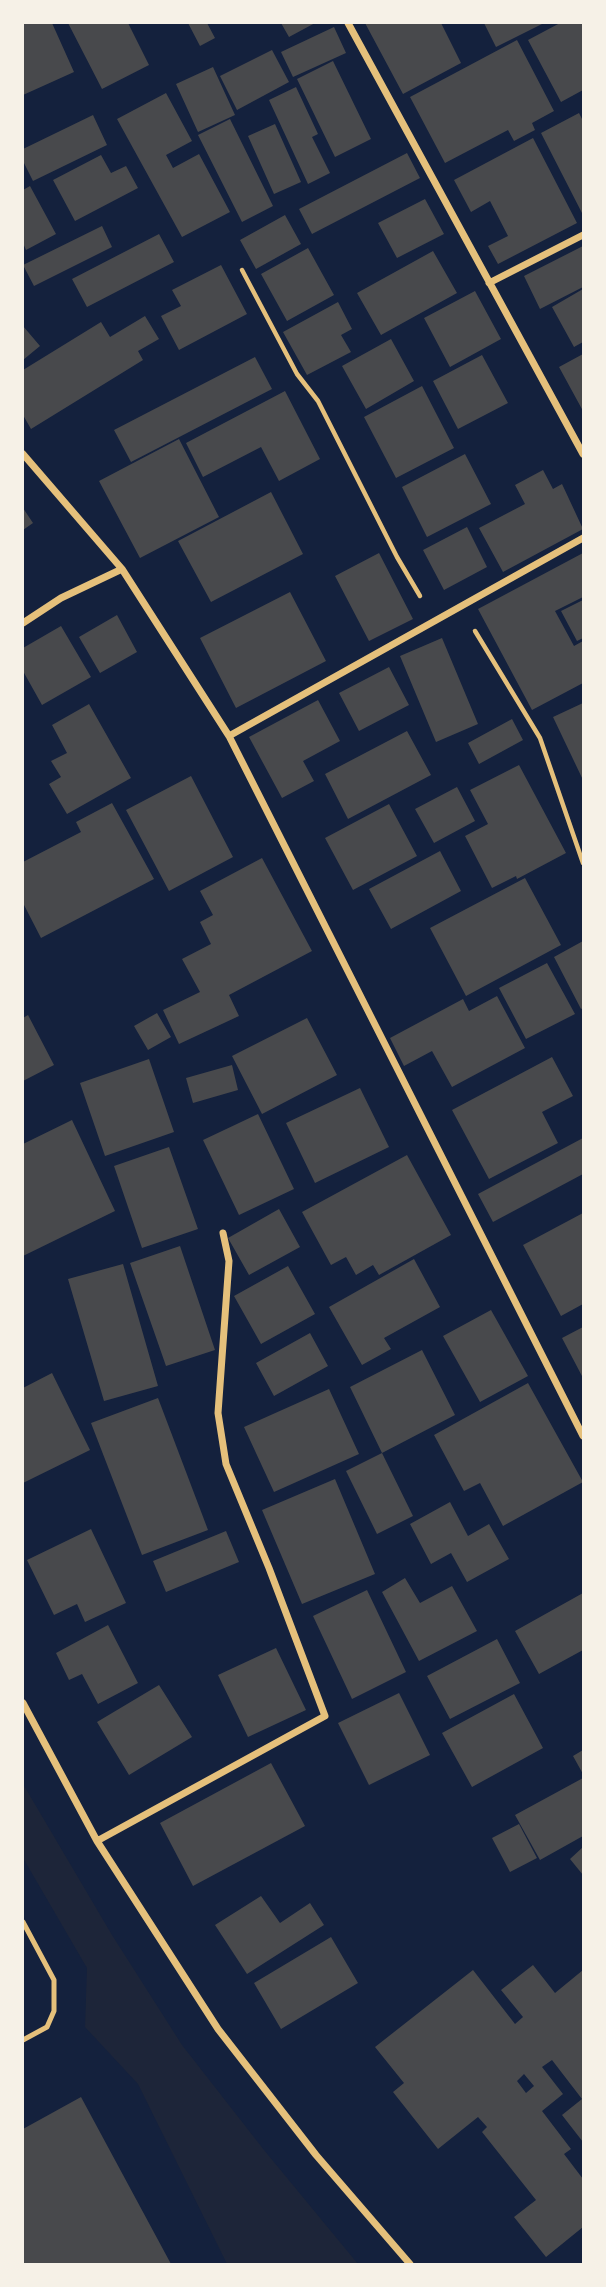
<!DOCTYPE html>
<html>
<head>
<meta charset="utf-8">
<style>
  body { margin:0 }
  #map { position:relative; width:606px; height:2287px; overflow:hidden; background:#14213d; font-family:Jost,sans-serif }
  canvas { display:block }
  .frame { position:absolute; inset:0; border:24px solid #f6f1e7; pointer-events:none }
</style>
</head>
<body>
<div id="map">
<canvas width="606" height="2287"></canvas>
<div class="frame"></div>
</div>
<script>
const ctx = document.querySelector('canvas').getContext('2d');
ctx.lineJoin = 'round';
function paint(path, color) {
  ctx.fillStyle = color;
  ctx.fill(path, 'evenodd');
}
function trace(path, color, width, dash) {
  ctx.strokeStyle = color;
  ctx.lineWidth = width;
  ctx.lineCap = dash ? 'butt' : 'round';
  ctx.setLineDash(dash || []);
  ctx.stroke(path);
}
const green = new Path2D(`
  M23,1784L112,1935L182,2045L264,2150L358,2264H227L138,2084L85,2027L87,1968L23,1858Z`);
const building = new Path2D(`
  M23,23H52L74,72L23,95Z
  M68,23H128L149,65L102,89Z
  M188,23H207L215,38L200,46Z
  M281,23H315L289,37Z
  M365,23H441L461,63L403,94Z
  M484,23H544L496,47Z
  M560,23H583V90L561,102L528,40Z
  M334,27L346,53L293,77L281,52Z
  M517,40L554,111L532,123L535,130L514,141L508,130L445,163L410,97Z
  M272,50L289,82L237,110L220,76Z
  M333,61L371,139L335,157L297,79Z
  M213,67L235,115L198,132L176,84Z
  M296,87L318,134L312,137L330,173L308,184L269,100Z
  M166,93L192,141L166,155L173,168L199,154L230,212L182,237L117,119Z
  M579,113L583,121V215L541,133Z
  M93,115L107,145L33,181L23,161V149Z
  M230,119L273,206L242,222L198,135Z
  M275,124L301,182L274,194L248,136Z
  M533,138L577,223L498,264L488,246L508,236L490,201L471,212L454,180Z
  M407,153L420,178L312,234L299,209Z
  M101,155L111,173L126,166L138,188L75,221L53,180Z
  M30,186L56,234L26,250L23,243V190Z
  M425,199L444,234L397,258L378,223Z
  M285,215L301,244L256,269L240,240Z
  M102,226L112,247L34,286L23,265Z
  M159,234L174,262L87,307L72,279Z
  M583,246V287L540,309L524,276Z
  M308,248L334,295L287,321L261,274Z
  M433,251L457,293L381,335L357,293Z
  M221,265L247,314L179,350L161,316L181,306L172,290Z
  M583,289V342L574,347L552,307Z
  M475,291L501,339L450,367L424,318Z
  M338,302L352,329L341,335L351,352L307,375L283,332Z
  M145,316L159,339L138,351L143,360L31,429L23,415V370L101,322L110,337Z
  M23,326L40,346L23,360Z
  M391,339L414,381L366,409L342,366Z
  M583,354V411L559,367Z
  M482,355L508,403L458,429L433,381Z
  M255,357L272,389L131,462L114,430Z
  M422,386L454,448L396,478L364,417Z
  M285,391L320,459L279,481L261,447L203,477L186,443Z
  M179,439L219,517L140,558L99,481Z
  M465,454L491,504L427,537L402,487Z
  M543,470L553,489L562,484L583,529L503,572L479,528L525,504L515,485Z
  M271,492L303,554L211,602L178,541Z
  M23,508L33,523L23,530Z
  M467,527L487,567L444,590L423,550Z
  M379,553L413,619L369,641L335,576Z
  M583,553V597L555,611L574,646L583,641V683L532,710L478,609Z
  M290,592L326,661L236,708L200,638Z
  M583,600V638L577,641L561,611Z
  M117,615L137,652L100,673L79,637Z
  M61,626L91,677L42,705L23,671V648Z
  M442,638L478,724L436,742L400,656Z
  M389,667L409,705L359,731L339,693Z
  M318,700L340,741L303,761L314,781L282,798L249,737Z
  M583,703V780L553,717Z
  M89,704L131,778L67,814L49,784L61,777L51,761L67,753L52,725Z
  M512,719L523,740L479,764L468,743Z
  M407,731L431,775L348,819L325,774Z
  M519,765L566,853L517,879L516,876L492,888L465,836L488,824L470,790Z
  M191,776L233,857L169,891L126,810Z
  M457,787L475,821L434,843L415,809Z
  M112,803L154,879L41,938L23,903V862L81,832L76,822Z
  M389,804L417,856L353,890L325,838Z
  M440,851L461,891L391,929L369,889Z
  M262,858L312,951L229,995L239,1016L179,1044L163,1010L200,992L182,959L211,944L200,922L213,915L200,891Z
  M525,878L561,945L466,996L430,928Z
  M583,941V1008L581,1009L554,957Z
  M547,963L575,1014L526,1039L499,988Z
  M497,996L525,1048L452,1087L432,1051L404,1066L390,1038L463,999L469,1011Z
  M157,1013L171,1037L148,1050L134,1026Z
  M28,1015L54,1065L23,1081V1018Z
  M307,1018L337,1075L262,1114L232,1056Z
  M552,1057L573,1096L542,1112L558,1143L489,1179L452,1110Z
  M149,1059L174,1132L105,1156L80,1083Z
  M232,1065L238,1090L193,1103L186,1078Z
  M360,1088L389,1147L315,1183L286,1123Z
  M258,1114L294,1189L239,1215L203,1140Z
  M72,1120L115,1211L23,1256V1144Z
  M583,1138V1174L493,1222L478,1194Z
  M169,1147L198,1229L142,1248L114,1166Z
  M407,1155L451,1235L379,1275L373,1265L356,1275L346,1257L331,1265L302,1212Z
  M279,1209L300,1247L249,1275L228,1238Z
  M583,1213V1304L561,1316L523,1245Z
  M180,1246L215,1350L166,1366L130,1263Z
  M414,1259L440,1307L384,1338L391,1349L362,1365L329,1307Z
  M123,1264L158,1386L104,1401L68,1279Z
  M288,1266L315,1314L261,1344L234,1296Z
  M491,1310L528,1376L480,1402L443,1336Z
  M583,1327V1378L562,1338Z
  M310,1333L328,1366L274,1396L256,1363Z
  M422,1350L455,1415L382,1453L350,1387Z
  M52,1373L90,1450L23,1483V1388Z
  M528,1383L583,1482L503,1526L480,1483L464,1491L434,1435Z
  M329,1389L359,1454L274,1492L244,1427Z
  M158,1398L208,1530L142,1555L91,1423Z
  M382,1453L413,1516L377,1534L346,1471Z
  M335,1479L375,1574L302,1604L262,1510Z
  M450,1502L468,1536L489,1524L509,1559L467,1582L451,1553L431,1564L410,1524Z
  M91,1529L126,1603L85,1622L77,1604L54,1615L27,1560Z
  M226,1531L239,1562L166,1592L153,1561Z
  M405,1578L420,1603L452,1586L477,1631L419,1661L382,1592Z
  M367,1590L406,1672L352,1699L313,1616Z
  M583,1593V1650L539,1674L515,1631Z
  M108,1625L138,1683L98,1704L82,1674L69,1680L56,1653Z
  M497,1639L520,1683L450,1719L427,1676Z
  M276,1648L306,1710L248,1737L218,1675Z
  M159,1685L192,1737L129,1775L97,1722Z
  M399,1693L430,1755L369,1785L338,1723Z
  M514,1694L543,1748L472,1787L442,1733Z
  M583,1750V1774L573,1756Z
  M271,1763L305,1826L193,1886L160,1823Z
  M583,1778V1836L540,1860L515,1815Z
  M519,1824L537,1858L510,1872L492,1838Z
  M583,1847V1875L570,1859Z
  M261,1896L280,1923L310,1903L324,1925L247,1974L215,1925Z
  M331,1937L358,1983L281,2029L254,1983Z
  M533,1965L555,1993L583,1970V2142L562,2115L582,2099L552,2060L542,2067L563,2094L542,2111L571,2149L564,2154L583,2179V2227L546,2257L514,2217L536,2200L482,2132L487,2127L478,2117L438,2149L393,2092L404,2083L375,2047L473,1970L515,2024L523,2017L501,1990ZM524,2074L534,2086L526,2093L517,2081Z
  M81,2097L171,2264H23V2129Z`);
const path = new Path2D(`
  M242,270L297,374L318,401L397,557L420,596
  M475,631L540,738L583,863`);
const service = new Path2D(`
  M23,1922L54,1980V2011L47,2027L23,2040`);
const minor = new Path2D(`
  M348,23L583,454
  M489,283L583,235
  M23,454L122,569L229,736L583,1436
  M23,623L61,598L122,569
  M229,736L583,538
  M23,1703L97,1841L218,2029L316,2155L410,2264
  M97,1841L325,1716L269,1568L226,1464L218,1413L229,1261L223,1233`);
paint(green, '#1d2539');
paint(building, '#48494c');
trace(path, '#e5c07b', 4.5);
trace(service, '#e5c07b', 5);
trace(minor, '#e5c07b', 7);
</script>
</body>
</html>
